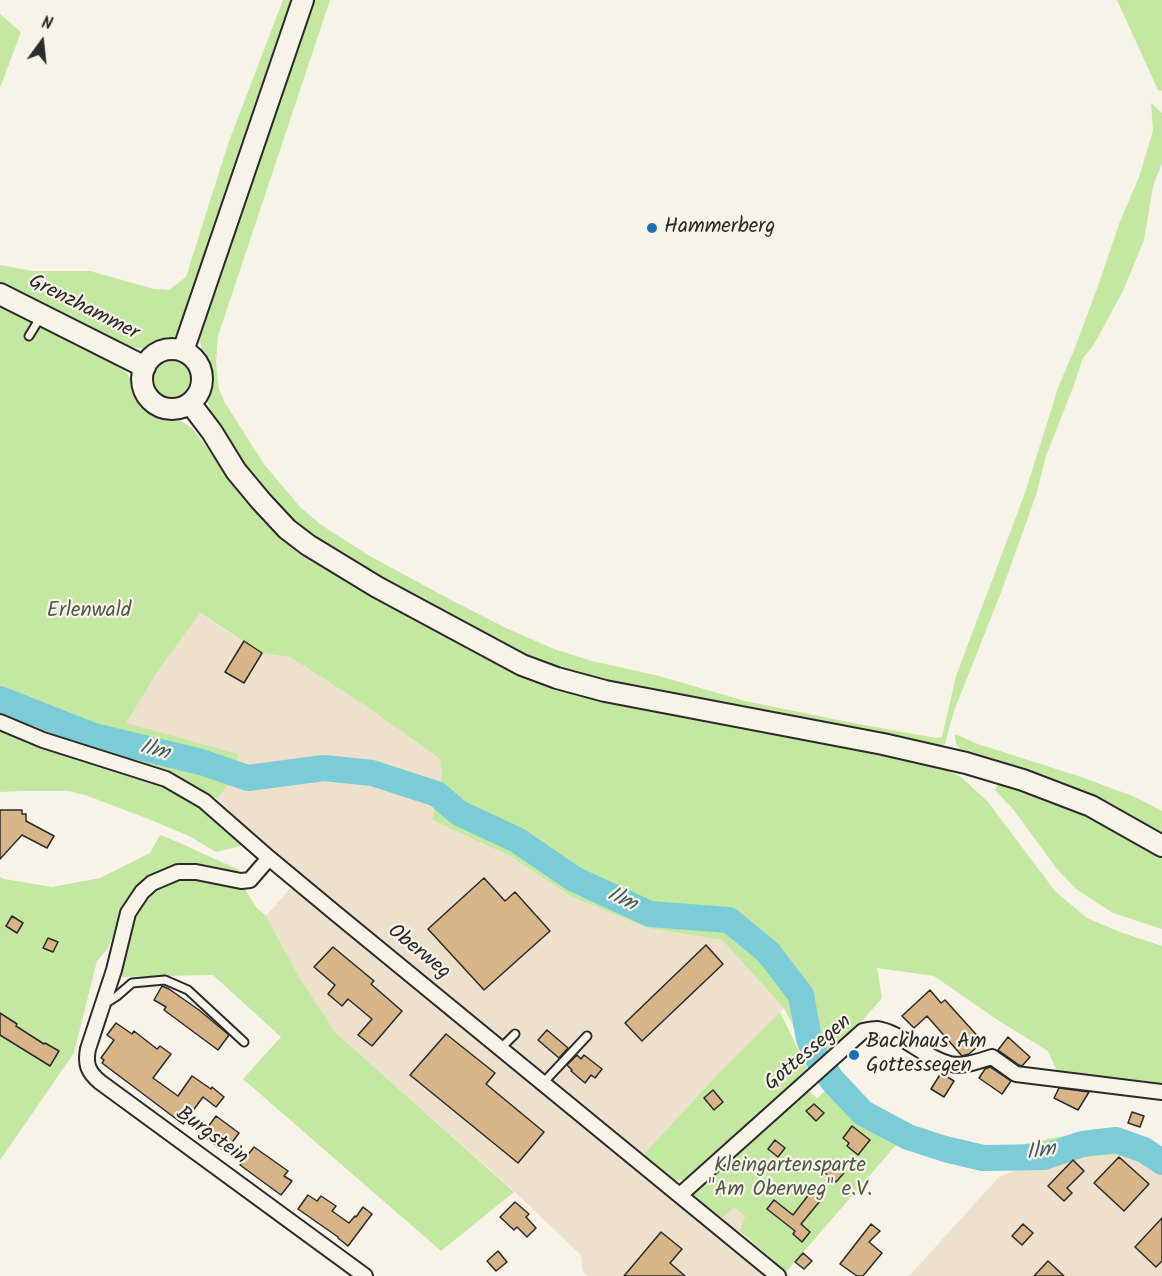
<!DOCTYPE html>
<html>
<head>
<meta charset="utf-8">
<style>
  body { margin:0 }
  #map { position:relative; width:1162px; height:1276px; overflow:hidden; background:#f7f3e8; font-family:Kalam,sans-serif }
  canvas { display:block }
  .north { position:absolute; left:12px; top:12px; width:60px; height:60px; -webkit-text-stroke:4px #f7f3e8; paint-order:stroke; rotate:15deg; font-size:16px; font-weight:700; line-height:24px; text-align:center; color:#2b2b2b }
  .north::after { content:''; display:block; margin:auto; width:21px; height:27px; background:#2b2b2b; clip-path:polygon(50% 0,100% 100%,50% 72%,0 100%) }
</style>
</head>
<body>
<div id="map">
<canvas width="1162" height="1276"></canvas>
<div class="north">N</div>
</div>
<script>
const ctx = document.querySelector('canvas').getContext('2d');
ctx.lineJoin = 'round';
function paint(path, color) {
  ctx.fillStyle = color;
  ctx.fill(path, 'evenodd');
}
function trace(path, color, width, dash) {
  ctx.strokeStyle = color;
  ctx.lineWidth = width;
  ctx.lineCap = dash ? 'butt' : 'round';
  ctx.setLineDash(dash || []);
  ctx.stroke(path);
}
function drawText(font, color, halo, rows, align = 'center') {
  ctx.font = font + ' Kalam,sans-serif';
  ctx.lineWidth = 4.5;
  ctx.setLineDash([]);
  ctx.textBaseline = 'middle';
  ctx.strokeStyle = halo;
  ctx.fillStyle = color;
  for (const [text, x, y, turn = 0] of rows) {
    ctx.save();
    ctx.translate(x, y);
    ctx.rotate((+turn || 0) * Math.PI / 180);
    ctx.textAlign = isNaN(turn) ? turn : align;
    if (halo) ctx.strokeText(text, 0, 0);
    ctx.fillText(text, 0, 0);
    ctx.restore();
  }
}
const built = new Path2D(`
  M199,613L262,653L290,657L366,706L440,759L442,774L432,820L510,856L572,897L648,928L722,940L784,1008L714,1078L644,1154L692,1196L721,1218L734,1207L745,1216L740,1232L791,1276H588L583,1272L581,1255L514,1191L335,1032L299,977L266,916L302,875L231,815L228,808L217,799L229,784L125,724L160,668Z
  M1141,1153L1162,1174V1276H909L999,1177L1040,1160Z`);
const green = new Path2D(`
  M283,0H295L185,322C180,328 175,337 169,341C153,353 135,348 116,344L0,286V265L32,271H90L154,289L169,290L186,277L228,144Z
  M313,0H330L218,336L216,362L219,389L225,403L264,464L300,507L320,524L368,555L451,600L506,628L554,649L592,661L659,676L745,701L848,722L936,738L942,737L956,676L1025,493L1058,388L1074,350L1098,286L1119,224L1139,177L1153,131L1151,103L1162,113V163L1153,186L1144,240L1123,291L1093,346L1083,358L1074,385L1046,456L1036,495L1002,590L954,711L945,744L940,747L932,746L646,691L583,677L519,654L331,551L308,535L266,494L234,455L212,414L206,398L208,381V368L202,354L200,339Z
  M1117,0H1162V91L1158,90Z
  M0,14L21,32L0,88Z
  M0,305L106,359L126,372L136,387L142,403L152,414L181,421L192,428L225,471L271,525L315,561L418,620L532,678L920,761L940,767L961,777L988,802L1055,891L1087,918L1120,932L1162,946V1087L1058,1074L1048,1051L999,1021L934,976L877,968L882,998L844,1042L825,1058L823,1054L814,1065L784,1008L722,940L648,928L572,897L510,856L432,820L442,774L440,759L366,706L290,657L262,653L200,613L160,668L126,723L238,754L229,784L217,799L166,774L106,755L0,715Z
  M150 380a22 22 0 1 1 44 0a22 22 0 1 1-44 0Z
  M0,729C58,757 123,765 181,794C205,806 225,828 245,845L216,852L189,836L146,818L85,795L69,791H23L0,792Z
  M955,734L978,744L1078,776L1133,796L1162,811V839L985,759C970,754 954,754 955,734Z
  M999,781L1083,811L1162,857V929L1113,913L1076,889L1057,869L1013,809L995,790Z
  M160,835C187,845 213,859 240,870L234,874L179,866L160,871L138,887L125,906L108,948L97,961L74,1053L0,1160V877L4,879L52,887L100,878L150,853Z
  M190,875L245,889L256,907L266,916L299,977L335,1032L514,1192L441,1251L243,1079L281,1037L213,975L116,977L137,907L165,880Z
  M780,1012L809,1072L690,1179L674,1181L644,1154L714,1078Z
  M827,1089L848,1114L887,1141L896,1145L786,1272L740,1231L745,1216L734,1207L722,1218L692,1196L693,1191L806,1092H810L817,1098Z
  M1087,1131L1146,1140L1162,1149V1174L1141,1153L1040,1160L1011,1147Z`);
const river = new Path2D(`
  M0,699L94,736L201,762L248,778L324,768L372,773L437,794L459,813L517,840L574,879L650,914L729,920L768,952L801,995L809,1039L816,1056L832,1080L863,1113L908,1137L945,1149L983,1158L1044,1157L1082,1144L1116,1140L1144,1150L1162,1162`);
const building = new Path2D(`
  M244,641L262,653L244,683L225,672Z
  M0,810H22V814H26V821L54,836L47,848L22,835L0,859Z
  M484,878L505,901L515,892L550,931L484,990L428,929Z
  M12,916L23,923L17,933L6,926Z
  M48,938L58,942L53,952L43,948Z
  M706,945L723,964L642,1041L625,1023Z
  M333,947L374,981L371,984L402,1011L372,1046L358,1035L372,1019L348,999L342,1006L328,994L335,985L314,967Z
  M162,986L169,989L199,1010L229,1035L218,1050L164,1010L166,1007L154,1000Z
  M930,990L941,1003L945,1000L983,1042L969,1054L962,1056L927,1016L914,1028L902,1016Z
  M0,1013L17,1024L16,1026L44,1044L45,1043L59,1051L50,1066L0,1035Z
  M116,1023L132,1034L134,1031L157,1049L160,1046L171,1054L153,1078L178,1096L192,1076L211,1089L212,1087L224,1097L216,1107L203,1097L183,1124L102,1063L104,1060L101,1058L114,1040L107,1035Z
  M547,1030L568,1048L559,1058L538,1040Z
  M446,1034L495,1073L486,1084L544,1132L518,1163L410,1075Z
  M1008,1037L1030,1057L1022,1066L1019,1065L998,1050Z
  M577,1055L581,1059L584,1055L602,1069L595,1078L591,1075L585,1083L571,1071L572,1070L567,1065Z
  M990,1067L1011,1081L1002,1094L979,1078L985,1069Z
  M941,1073L954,1081L944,1097L931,1089Z
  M1059,1088L1089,1092L1078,1110L1054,1098Z
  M713,1090L723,1102L714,1110L704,1098Z
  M814,1104L824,1113L816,1121L806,1111Z
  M1132,1112L1144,1116L1140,1127L1128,1123Z
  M216,1116L239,1133L225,1152L202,1135Z
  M852,1126L870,1140L858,1155L847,1146L849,1143L843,1138Z
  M775,1140L785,1148L778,1157L768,1149Z
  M254,1147L288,1171L284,1176L292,1181L281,1195L240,1165Z
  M1119,1157L1149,1184L1124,1211L1094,1183Z
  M1073,1160L1084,1171L1067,1188L1072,1193L1064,1201L1048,1186Z
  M831,1162L844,1173L836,1182L823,1171Z
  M810,1193L820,1201L801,1224L810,1232L802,1242L793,1234L795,1231L767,1209L774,1200L793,1215Z
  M308,1195L317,1201L321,1196L336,1206L332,1211L349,1223L355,1216L356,1217L363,1207L372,1214L348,1246L338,1238V1237L298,1209Z
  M515,1202L529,1214L526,1217L536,1228L527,1237L517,1227L514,1230L500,1217Z
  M1162,1218V1261L1156,1267L1135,1247Z
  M871,1224L880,1231L869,1242L882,1253L863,1276H857L840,1264Z
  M1023,1224L1033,1233L1022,1245L1012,1236Z
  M661,1232L682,1249L670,1263L685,1276H624Z
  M498,1251L507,1262L496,1271L487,1261Z
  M803,1253L812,1261L804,1269L795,1262Z
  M1048,1261L1064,1276H1034Z`);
const service = new Path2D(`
  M29,336L40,318
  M106,1003L117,996L132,983L165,980L188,990L244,1042
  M501,1048L515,1034
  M543,1083L587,1036`);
const minor = new Path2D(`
  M0,722L43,740L166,779L204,801L269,858L334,912L778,1276
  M269,858L250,880L241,881L196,872H178L152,883L142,892L128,913L114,970L88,1049C85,1064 88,1072 100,1082L365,1276
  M680,1195L863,1031C868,1030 872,1029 877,1029C900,1032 926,1059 950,1064C964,1067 979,1061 992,1057L1016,1074L1162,1092`);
const secondary = new Path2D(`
  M0,294L145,367
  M142 379a30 30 0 1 1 60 0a30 30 0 1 1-60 0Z
  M183,351L303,0
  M190,403L212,432L236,471L261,501L287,529L308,545L377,587L522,665L557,678L605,691L883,744L966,763L1023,780L1091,806L1162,846`);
const markers = [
  [652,228,6,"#1f6fb2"],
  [854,1055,6,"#1f6fb2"]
];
const poiNames = [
  ["Hammerberg",664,228],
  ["Backhaus Am",866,1043],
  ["Gottessegen",866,1067]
];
const streetNames = [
  ["Grenzhammer",83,309,27],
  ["Oberweg",418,953,39],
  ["Gottessegen",809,1054,-40],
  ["Burgstein",211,1137,36]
];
const parkNames = [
  ["Erlenwald",89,612],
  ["Kleingartensparte",790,1167],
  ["\"Am Oberweg\" e.V.",790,1191]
];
const waterNames = [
  ["Ilm",154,752,15],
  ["Ilm",621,901,25],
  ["Ilm",1041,1153,-9]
];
paint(built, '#ede0cc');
paint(green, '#c4e7a1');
trace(river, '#7cccd8', 26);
paint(building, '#d7b589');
trace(building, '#2b2b2b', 1.5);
trace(service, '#2b2b2b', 11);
trace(minor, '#2b2b2b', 18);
trace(secondary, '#2b2b2b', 24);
trace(service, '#f7f3e8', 7);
trace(minor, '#f7f3e8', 14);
trace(secondary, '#f7f3e8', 20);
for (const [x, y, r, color] of markers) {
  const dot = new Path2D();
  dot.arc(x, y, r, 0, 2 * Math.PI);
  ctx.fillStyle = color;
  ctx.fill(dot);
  trace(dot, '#f7f3e8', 2);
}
drawText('21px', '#2b2b2b', '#f7f3e8', poiNames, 'left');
drawText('21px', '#2b2b2b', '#f7f3e8', streetNames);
drawText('21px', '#515a48', '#f7f3e8', parkNames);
drawText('italic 22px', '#435b5f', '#f7f3e8', waterNames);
</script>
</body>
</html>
